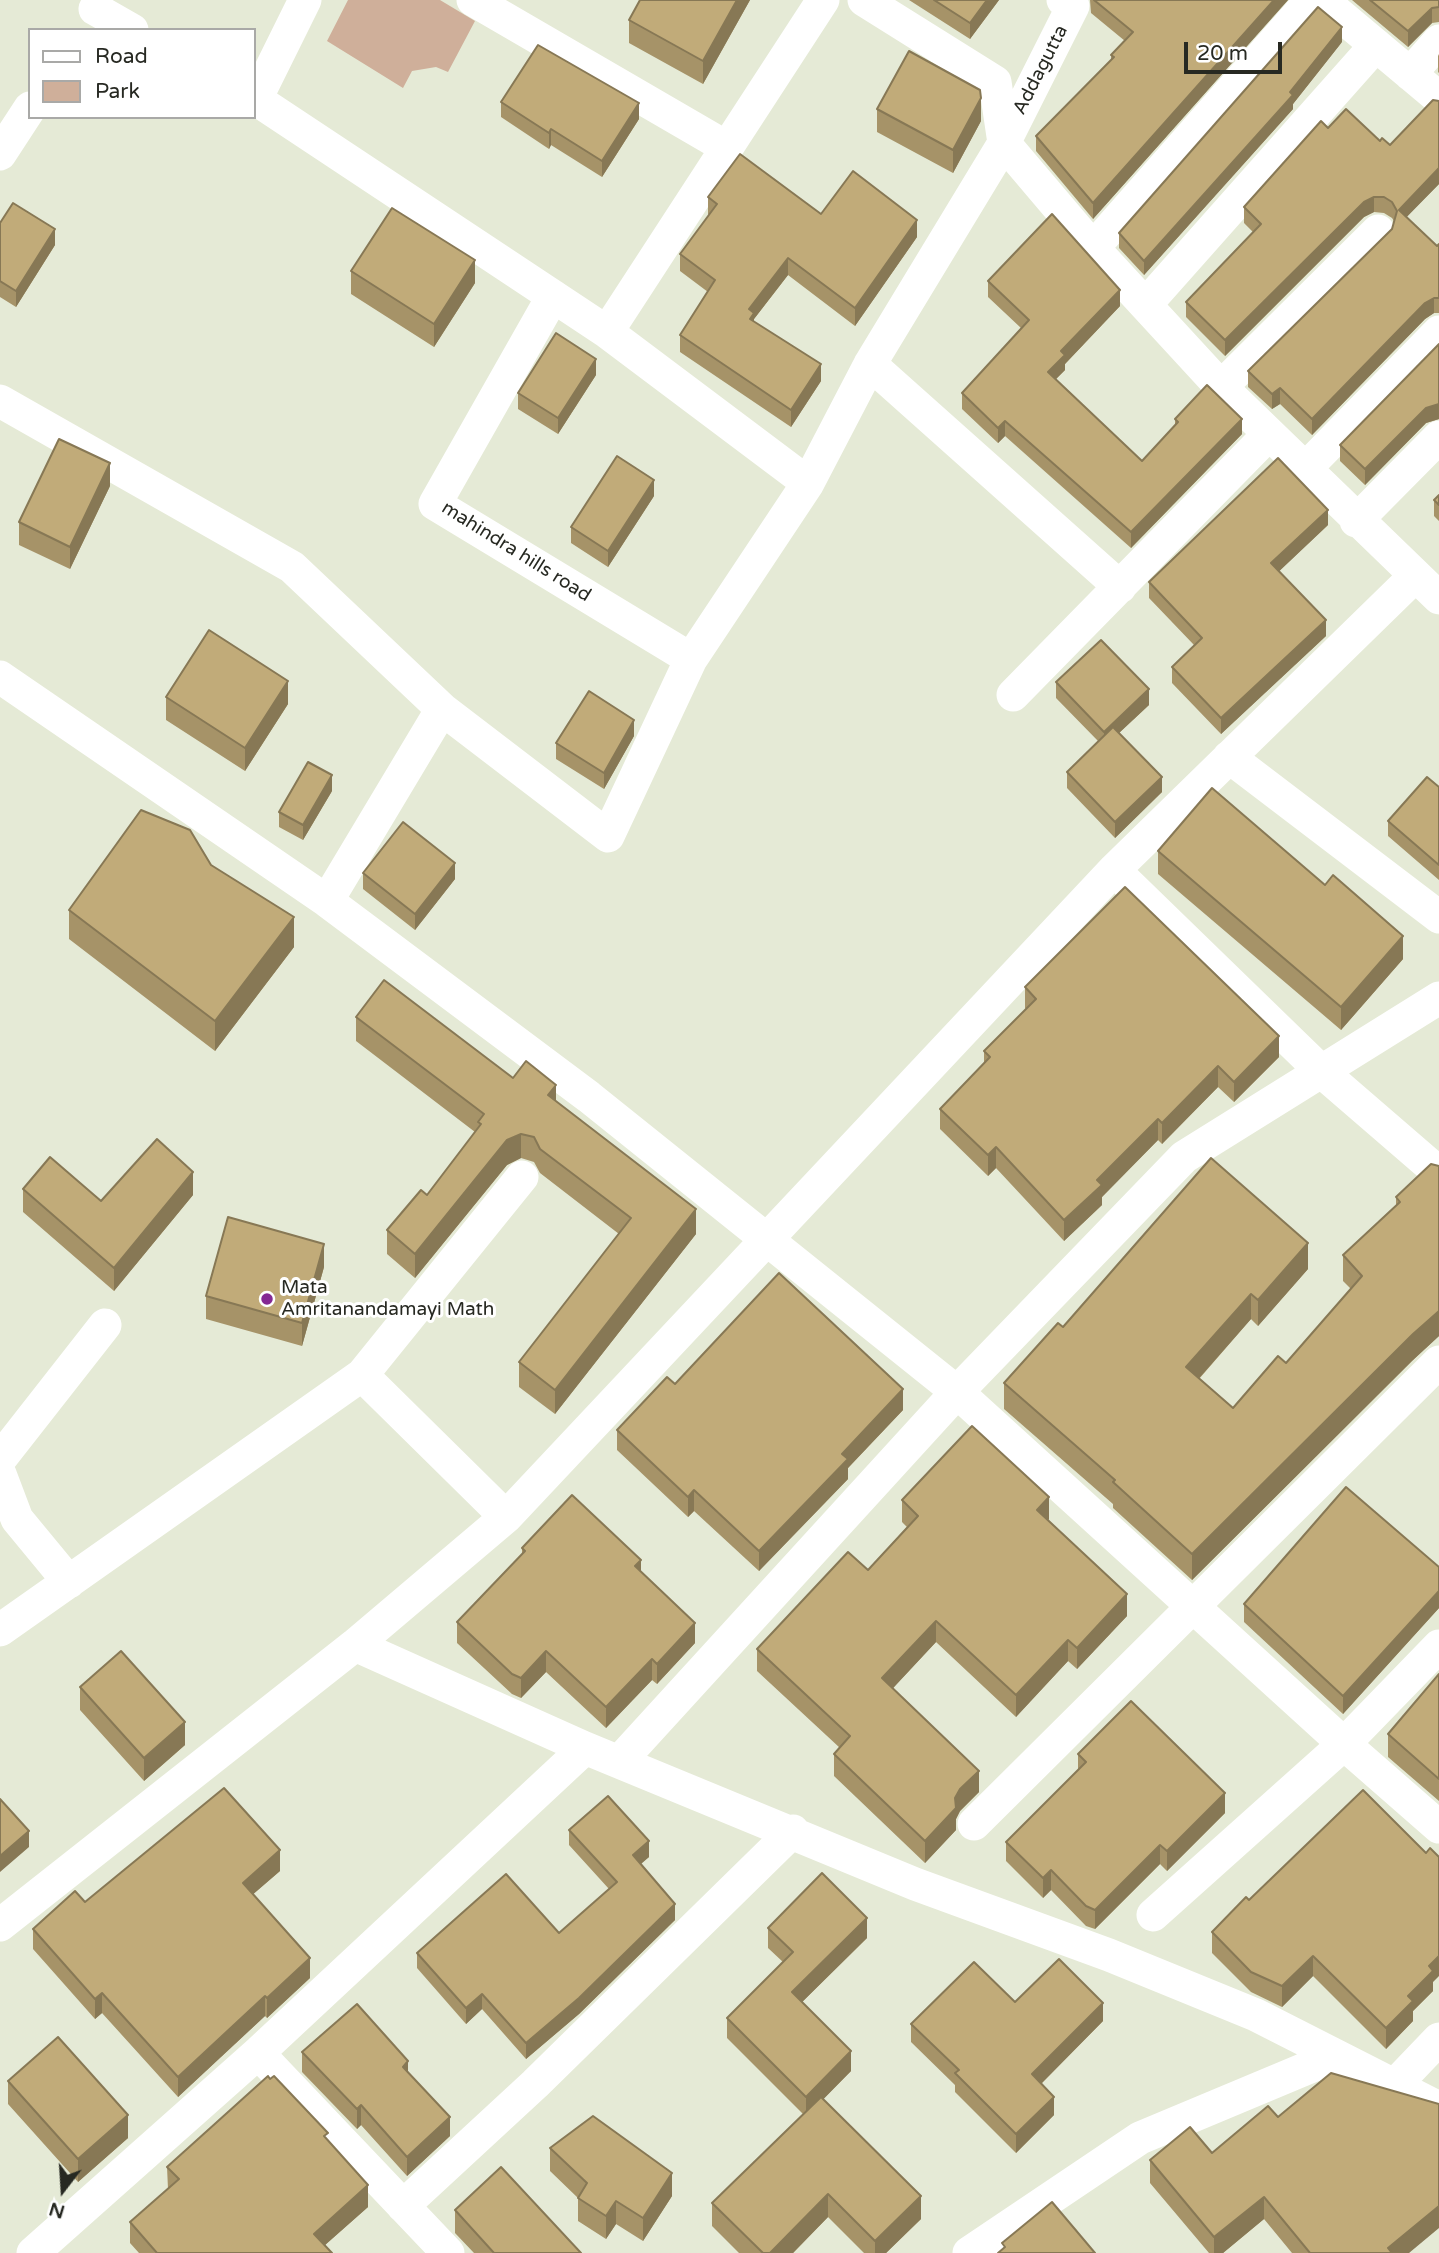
<!DOCTYPE html>
<html>
<head>
<meta charset="utf-8">
<style>
  body { margin:0 }
  #map { position:relative; width:1439px; height:2253px; overflow:hidden; background:#e5ead6; font-family:"Varela Round",sans-serif }
  canvas { display:block }
  .legend { position:absolute; left:28px; top:28px; width:228px; height:91px; box-sizing:border-box; background:#fff; border:2px solid #a9a9a7; margin:0; padding:9px 12px; list-style:none; font-size:21px; color:#272922 }
  .legend li { display:flex; align-items:center; gap:14px; height:35px }
  .legend b { width:35px; border:2px solid #a9a9a7 }
  .north { position:absolute; left:28px; top:2155px; width:70px; height:70px; -webkit-text-stroke:5px #fff; paint-order:stroke; rotate:197deg; font-size:19px; font-weight:700; line-height:28px; text-align:center; color:#272922 }
  .north::after { content:''; display:block; margin:auto; width:24px; height:32px; background:#272922; clip-path:polygon(50% 0,100% 100%,50% 72%,0 100%) }
  .scale { position:absolute; left:1184px; top:42px; width:98px; height:32px; box-sizing:border-box; border:4px solid #272922; border-top:0; padding-left:9px; font-size:21px; line-height:24px; white-space:nowrap; color:#272922; -webkit-text-stroke:5px #fff; paint-order:stroke }
</style>
</head>
<body>
<div id="map">
<canvas width="1439" height="2253"></canvas>
<ul class="legend">
<li><b style="height:9px;background:#fff"></b>Road</li>
<li><b style="height:19px;background:#cfaf9a"></b>Park</li>
</ul>
<div class="north">N</div>
<div class="scale">20 m</div>
</div>
<script>
const ctx = document.querySelector('canvas').getContext('2d');
ctx.lineJoin = 'round';
function paint(path, color) {
  ctx.fillStyle = color;
  ctx.fill(path, 'evenodd');
}
function trace(path, color, width, dash) {
  ctx.strokeStyle = color;
  ctx.lineWidth = width;
  ctx.lineCap = dash ? 'butt' : 'round';
  ctx.setLineDash(dash || []);
  ctx.stroke(path);
}
function drawText(font, color, halo, rows, align = 'center') {
  ctx.font = font + ' "Varela Round",sans-serif';
  ctx.lineWidth = 6;
  ctx.setLineDash([]);
  ctx.textBaseline = 'middle';
  ctx.strokeStyle = halo;
  ctx.fillStyle = color;
  for (const [text, x, y, turn = 0] of rows) {
    ctx.save();
    ctx.translate(x, y);
    ctx.rotate((+turn || 0) * Math.PI / 180);
    ctx.textAlign = isNaN(turn) ? turn : align;
    if (halo) ctx.strokeText(text, 0, 0);
    ctx.fillText(text, 0, 0);
    ctx.restore();
  }
}
const green = new Path2D(`
  M348,0H440L475,21L448,72L436,67L412,71L403,88L327,41Z`);
const minor = new Path2D(`
  M473,0L726,147
  M864,0L995,82L1004,143L1093,248L1221,387L1439,598
  M1322,0L1439,98
  M95,9L132,30
  M1410,74L1439,41
  M254,98L607,332L808,483
  M256,99L305,0
  M0,154L30,108
  M1093,248L1311,0
  M553,296L435,504L691,659
  M1147,303L1376,45
  M607,332L823,0
  M870,364L1120,587
  M1221,387L1378,231
  M0,401L292,567L442,709
  M1305,469L1439,332
  M1356,521L1439,437
  M0,677L327,901L589,1097L957,1392L1344,1744L1439,1827
  M1013,695L1269,434
  M1229,757L1439,917
  M1114,870L1322,1072L1439,1173
  M327,901L442,709L608,836L691,659L808,483L870,364L1004,143L1073,6L1063,0
  M0,1459L105,1325
  M0,1474L17,1519L69,1582
  M506,1517L362,1375L522,1177
  M0,1630L362,1375
  M355,1645L585,1748L915,1884L1109,1955L1256,2015L1439,2108
  M620,1761L957,1392L1184,1157L1439,998
  M974,1824L1439,1362
  M1153,1915L1344,1744L1439,1646
  M0,1925L355,1645L506,1517L1114,870L1414,577
  M258,2053L448,2253
  M1394,2086L1439,2039
  M403,2206L535,2084L793,1831
  M33,2253L258,2053L585,1748
  M969,2253L1140,2138L1336,2056`);
const wall = new Path2D(`
  M640,0H750L703,84L629,43V20Z
  M909,0H999L970,39Z
  M1090,0H1288L1093,219L1036,151V136L1111,60V55L1125,41L1091,13Z
  M1352,0H1439V22L1432,23L1408,47Z
  M1342,42L1293,104V109L1144,275L1119,248V233Z
  M1439,54V73L1438,72V56Z
  M1439,101V184L1406,217L1437,246L1439,244V313H1434L1425,319L1312,435L1280,404L1272,409L1248,387V371L1392,229L1394,221L1392,218L1384,213L1374,212L1364,217L1225,356L1186,317V302L1253,232L1244,223V207L1328,128L1380,141L1390,145Z
  M501,102L639,119L602,177L551,145L549,149L501,117Z
  M877,109L981,121L953,173L877,132Z
  M708,197L821,214L917,237L855,326L788,275L754,319V322L821,381L791,427L680,352V335L708,292L680,271V254L709,215L708,214Z
  M0,223L55,245L16,307L0,297Z
  M351,271L475,283L434,347L351,294Z
  M988,281L1120,306L1065,364V370L1056,379L1142,461L1175,426V419L1242,434L1131,548L1005,436L998,443L962,409V393L1021,328L988,297Z
  M1439,344V419L1426,423L1365,485L1340,461V445Z
  M596,375L558,434L518,409V393Z
  M110,486L70,569L19,545V522Z
  M1439,495V521L1434,516V500Z
  M654,496L608,567L571,543V527Z
  M1328,525L1279,571L1326,636L1221,734L1172,683V667L1194,645L1149,598V582Z
  M1056,682L1149,705L1119,733L1162,792L1115,838L1067,788V772L1098,741L1056,698Z
  M166,697L288,704L245,771L166,720Z
  M634,736L604,789L556,759V743Z
  M1439,787V880L1388,836V821Z
  M332,791L303,840L279,827V812Z
  M1158,851L1325,885L1403,959L1341,1030L1158,874Z
  M211,865L294,947L215,1051L69,939V910Z
  M363,873L455,879L415,930L363,889Z
  M1025,987L1279,1057L1234,1102L1218,1087L1162,1144L1158,1140L1102,1197V1205L1064,1241L996,1168L988,1176L940,1129V1109L984,1063V1051L1026,1009L1025,1008Z
  M356,1017L513,1078L556,1102L696,1234L555,1414L519,1387V1362L619,1234L540,1173L534,1162L521,1158L507,1165L415,1278L387,1254V1230L427,1195L475,1132L356,1041Z
  M1439,1166V1336L1413,1360L1192,1580L1113,1508V1504L1004,1409V1383L1063,1327L1308,1269L1258,1326L1251,1319L1199,1379L1233,1408L1286,1363L1351,1289L1343,1281V1255L1396,1205V1197Z
  M23,1189L101,1201L193,1195L114,1291L23,1212Z
  M324,1267L302,1346L206,1319V1296Z
  M675,1384L903,1410L848,1468V1479L759,1571L694,1511L688,1517L617,1450V1430Z
  M902,1500L1049,1519L1048,1520L1127,1616L1077,1669L1068,1661L1016,1717L936,1642L892,1689L979,1792L960,1811L956,1819V1830L925,1863L834,1776V1754L840,1748L757,1671V1649L868,1570L907,1527L902,1522Z
  M522,1548L641,1572L695,1643L657,1684L652,1680L606,1728L546,1672L521,1698L512,1694L457,1643V1622L522,1554Z
  M1439,1567V1608L1343,1714L1244,1622V1604Z
  M1439,1674V1801L1388,1757V1734Z
  M80,1687L185,1745L144,1781L80,1710Z
  M1078,1754L1225,1813L1167,1871L1160,1864L1095,1929L1086,1926L1051,1890L1043,1898L1006,1861V1842L1078,1770Z
  M569,1830L649,1857L640,1864L675,1920L579,2014L526,2059L482,2009L466,2024L417,1968V1953L559,1933L609,1889L569,1845Z
  M280,1871L253,1894L310,1978L267,2018L265,2016L178,2097L102,2013L95,2019L33,1949V1929L85,1902Z
  M1249,1900L1433,1982V1991L1413,2011V2021L1386,2049L1313,1976L1282,2007L1251,1992L1212,1953V1932Z
  M768,1928L867,1938L802,2002L851,2071L823,2099L921,2219L886,2253H864L828,2217L793,2253H739L712,2226V2203L803,2114L727,2038V2018L783,1962L768,1948Z
  M1015,2002L1103,2021L1041,2084L1054,2115L1016,2153L955,2092V2085L911,2042V2024Z
  M302,2052L408,2072L450,2136L407,2176L361,2125L357,2129L302,2072Z
  M8,2081L128,2138L78,2182L8,2104Z
  M1278,2117L1409,2253H1292L1264,2219L1223,2253H1209L1150,2183V2160L1212,2153Z
  M328,2140L368,2207L325,2245L332,2253H139L130,2243V2222L168,2189L167,2167Z
  M550,2148L672,2196L643,2241L616,2224L606,2239L578,2221V2198L550,2171Z
  M455,2210L581,2253H474L455,2233Z`);
const shadedWall = new Path2D(`
  M737,0H750L703,84V61Z
  M987,0H999L970,39V23Z
  M1274,0H1288L1093,219V203Z
  M1432,8V23L1408,47V31Z
  M1342,27V42L1293,104V109L1144,275V261L1290,92Z
  M981,98V121L953,173V150Z
  M639,103V119L602,177V161Z
  M551,129V145L549,149V133Z
  M1439,168V184L1399,225V210Z
  M1374,197V212L1364,217L1225,356V340L1364,202Z
  M917,220V237L855,326V308Z
  M55,229V245L16,307V291Z
  M788,258V275L754,319V330L750,336L749,309Z
  M475,260V283L434,347V324Z
  M1120,290V306L1065,364V370L1048,387V372L1061,351Z
  M1434,298V313L1425,319L1312,435V419L1425,303Z
  M596,359V375L558,434V418Z
  M821,364V381L791,427V410Z
  M1280,388V404L1272,409V394Z
  M1439,404V419L1426,423L1365,485V469L1426,408Z
  M1242,419V434L1131,548V532Z
  M1005,421V436L998,443V428Z
  M110,463V486L70,569V547Z
  M654,480V496L608,567V551Z
  M1328,510V525L1271,579V563Z
  M1326,620V636L1221,734V718Z
  M288,681V704L245,771V748Z
  M1149,689V705L1104,747V732Z
  M634,720V736L604,789V773Z
  M332,775V791L303,840V825Z
  M1162,777V792L1115,838V822Z
  M455,863V879L415,930V914Z
  M294,917V947L215,1051V1021Z
  M1403,936V959L1341,1030V1007Z
  M1279,1036V1057L1234,1102V1082Z
  M1218,1066V1087L1162,1144V1123Z
  M556,1085V1109L548,1095Z
  M1158,1119V1140L1102,1197V1205L1064,1241V1220L1097,1180Z
  M521,1134V1158L507,1165L415,1278V1254L507,1140Z
  M996,1147V1168L988,1176V1155Z
  M193,1172V1195L114,1291V1268Z
  M696,1209V1234L555,1414V1390Z
  M1308,1243V1269L1258,1326V1300Z
  M324,1244V1267L302,1346V1323Z
  M1251,1294V1319L1186,1393V1367Z
  M1439,1311V1336L1413,1360L1192,1580V1554L1413,1334Z
  M903,1389V1410L848,1468V1479L759,1571V1551L842,1454Z
  M694,1490V1511L688,1517V1497Z
  M1049,1497V1519L1037,1531V1510Z
  M641,1560V1580L635,1566Z
  M1439,1591V1608L1343,1714V1696Z
  M1127,1594V1616L1077,1669V1648Z
  M936,1621V1642L882,1700V1678Z
  M695,1623V1643L657,1684V1664Z
  M1068,1640V1661L1016,1717V1695Z
  M546,1651V1672L521,1698V1678Z
  M652,1659V1680L606,1728V1707Z
  M185,1722V1745L144,1781V1758Z
  M979,1771V1792L960,1811L956,1819V1830L925,1863V1841L955,1798L960,1789Z
  M1225,1793V1813L1167,1871V1851Z
  M29,1831V1847L0,1872V1856Z
  M649,1841V1857L633,1871V1855Z
  M1160,1845V1864L1095,1929V1910Z
  M280,1850V1871L243,1903V1883Z
  M1051,1870V1890L1043,1898V1878Z
  M675,1904V1920L579,2014L526,2059V2043Z
  M867,1918V1938L792,2012V1992Z
  M1313,1956V1976L1282,2007V1986Z
  M1439,1956V1976L1433,1982V1991L1413,2011V2021L1386,2049V2028L1429,1966Z
  M310,1958V1978L267,2018V1998Z
  M102,1993V2013L95,2019V1999Z
  M482,1994V2009L466,2024V2008Z
  M265,1996V2016L178,2097V2077Z
  M1103,2003V2021L1032,2093V2074Z
  M851,2051V2071L806,2117V2097Z
  M408,2061V2081L403,2067Z
  M1054,2097V2115L1016,2153V2134Z
  M361,2105V2125L357,2129V2109Z
  M128,2115V2138L78,2182V2159Z
  M450,2117V2136L407,2176V2157Z
  M672,2173V2196L643,2241V2218Z
  M368,2185V2207L316,2253L314,2234Z
  M828,2194V2217L793,2253H770Z
  M921,2196V2219L886,2253H875V2241Z
  M1264,2197V2219L1223,2253H1214V2237Z
  M616,2201V2224L606,2239V2216Z
  M1439,2206V2228L1409,2253H1388V2248Z`);
const building = new Path2D(`
  M640,0H737L703,61L629,20Z
  M934,0H987L970,23Z
  M1094,0H1274L1093,203L1036,136L1114,57L1111,55L1133,32Z
  M1370,0H1439V7L1432,8L1408,31Z
  M1318,7L1342,27L1290,92L1293,95L1144,261L1119,233Z
  M538,45L639,103L602,161L551,129L549,133L501,102Z
  M909,51L980,90L981,98L953,150L877,109Z
  M1433,100L1439,101V168L1399,210L1437,246L1439,244V298H1434L1425,303L1312,419L1280,388L1272,394L1248,371L1392,229L1397,211L1392,202L1384,197H1374L1364,202L1225,340L1186,302L1261,224L1244,207L1321,121L1328,128L1346,109L1380,141L1382,138L1390,145Z
  M740,154L821,214L853,171L917,220L855,308L788,258L749,309L754,313L750,319L821,364L791,410L680,335L715,280L680,254L717,204L708,197Z
  M13,203L55,229L16,291L0,281V223Z
  M392,208L475,260L434,324L351,271Z
  M1052,214L1120,290L1061,351L1065,355L1048,372L1142,461L1178,422L1175,419L1207,385L1242,419L1131,532L1005,421L998,428L962,393L1029,320L988,281Z
  M556,333L596,359L558,418L518,393Z
  M1439,344V404L1426,408L1365,469L1340,445Z
  M59,439L110,463L70,547L19,522Z
  M617,456L654,480L608,551L571,527Z
  M1278,458L1328,510L1271,563L1326,620L1221,718L1172,667L1202,638L1149,582Z
  M1439,495V505L1434,500Z
  M209,630L288,681L245,748L166,697Z
  M1101,640L1149,689L1104,732L1056,682Z
  M589,691L634,720L604,773L556,743Z
  M1113,727L1162,777L1115,822L1067,772Z
  M308,762L332,775L303,825L279,812Z
  M1427,777L1439,787V865L1388,821Z
  M1212,788L1325,885L1333,875L1403,936L1341,1007L1158,851Z
  M141,810L190,830L211,865L294,917L215,1021L69,910Z
  M403,822L455,863L415,914L363,873Z
  M1125,887L1279,1036L1234,1082L1218,1066L1162,1123L1158,1119L1097,1180L1102,1185L1064,1220L996,1147L988,1155L940,1109L990,1057L984,1051L1036,999L1025,987Z
  M384,980L513,1078L526,1061L556,1085L548,1095L696,1209L555,1390L519,1362L631,1218L540,1149L534,1137L521,1134L507,1140L415,1254L387,1230L421,1190L427,1195L481,1124L478,1122L484,1114L356,1017Z
  M157,1139L193,1172L114,1268L23,1189L50,1157L101,1201Z
  M1211,1158L1308,1243L1258,1300L1251,1294L1186,1367L1233,1408L1278,1356L1286,1363L1362,1276L1343,1255L1400,1202L1396,1197L1431,1164L1439,1166V1311L1413,1334L1192,1554L1113,1482L1115,1480L1004,1383L1058,1323L1063,1327Z
  M228,1217L324,1244L302,1323L206,1296Z
  M779,1273L903,1389L842,1454L848,1459L759,1551L694,1490L688,1497L617,1430L667,1377L675,1384Z
  M972,1426L1049,1497L1037,1510L1127,1594L1077,1648L1068,1640L1016,1695L936,1621L882,1678L979,1771L960,1789L955,1798L956,1808L925,1841L834,1754L850,1736L757,1649L848,1552L868,1570L918,1516L902,1500Z
  M1346,1487L1439,1567V1591L1343,1696L1244,1604Z
  M572,1495L641,1560L635,1566L695,1623L657,1664L652,1659L606,1707L546,1651L521,1678L512,1674L457,1622L525,1551L522,1548Z
  M121,1651L185,1722L144,1758L80,1687Z
  M1439,1674V1779L1388,1734Z
  M1131,1701L1225,1793L1167,1851L1160,1845L1095,1910L1086,1906L1051,1870L1043,1878L1006,1842L1086,1762L1078,1754Z
  M224,1788L280,1850L243,1883L310,1958L267,1998L265,1996L178,2077L102,1993L95,1999L33,1929L75,1891L85,1902Z
  M1363,1790L1426,1853L1430,1848L1439,1857V1956L1429,1966L1433,1971L1408,1996L1413,2001L1386,2028L1313,1956L1282,1986L1251,1972L1212,1932L1246,1897L1249,1900Z
  M608,1796L649,1841L633,1855L675,1904L579,1998L526,2043L482,1994L466,2008L417,1953L506,1874L559,1933L617,1882L569,1830Z
  M0,1799L29,1831L0,1856Z
  M822,1873L867,1918L792,1992L851,2051L806,2097L727,2018L793,1952L768,1928Z
  M1059,1959L1103,2003L1032,2074L1054,2097L1016,2134L955,2073L959,2070L911,2024L974,1962L1015,2002Z
  M357,2004L408,2061L403,2067L450,2117L407,2157L361,2105L357,2109L302,2052Z
  M58,2037L128,2115L78,2159L8,2081Z
  M1331,2073L1439,2104V2206L1388,2248L1392,2253H1310L1264,2197L1214,2237L1150,2160L1190,2127L1212,2153L1268,2106L1278,2117Z
  M268,2076L270,2079L274,2076L328,2133L324,2136L368,2185L314,2234L332,2253H157L130,2222L179,2179L167,2167Z
  M821,2097L921,2196L875,2241L828,2194L770,2253H763L712,2203Z
  M593,2116L672,2173L643,2218L616,2201L606,2216L578,2198L587,2183L550,2148Z
  M501,2167L581,2253H494L455,2210Z
  M1052,2202L1095,2253H998L1005,2247L1002,2243Z`);
const markers = [
  [267,1299,7,"#842893"]
];
const streetNames = [
  ["Addagutta",1041,70,-63],
  ["mahindra hills road",516,552,32]
];
const poiNames = [
  ["Mata",281,1288],
  ["Amritanandamayi Math",281,1310]
];
paint(green, '#cfaf9a');
trace(minor, '#fff', 33);
paint(wall, '#a69368');
paint(shadedWall, '#877855');
paint(building, '#c1ab79');
trace(building, '#877855', 2);
for (const [x, y, r, color] of markers) {
  const dot = new Path2D();
  dot.arc(x, y, r, 0, 2 * Math.PI);
  ctx.fillStyle = color;
  ctx.fill(dot);
  trace(dot, '#fff', 2.5);
}
drawText('19px', '#272922', '#fff', streetNames);
drawText('19px', '#272922', '#fff', poiNames, 'left');
</script>
</body>
</html>
